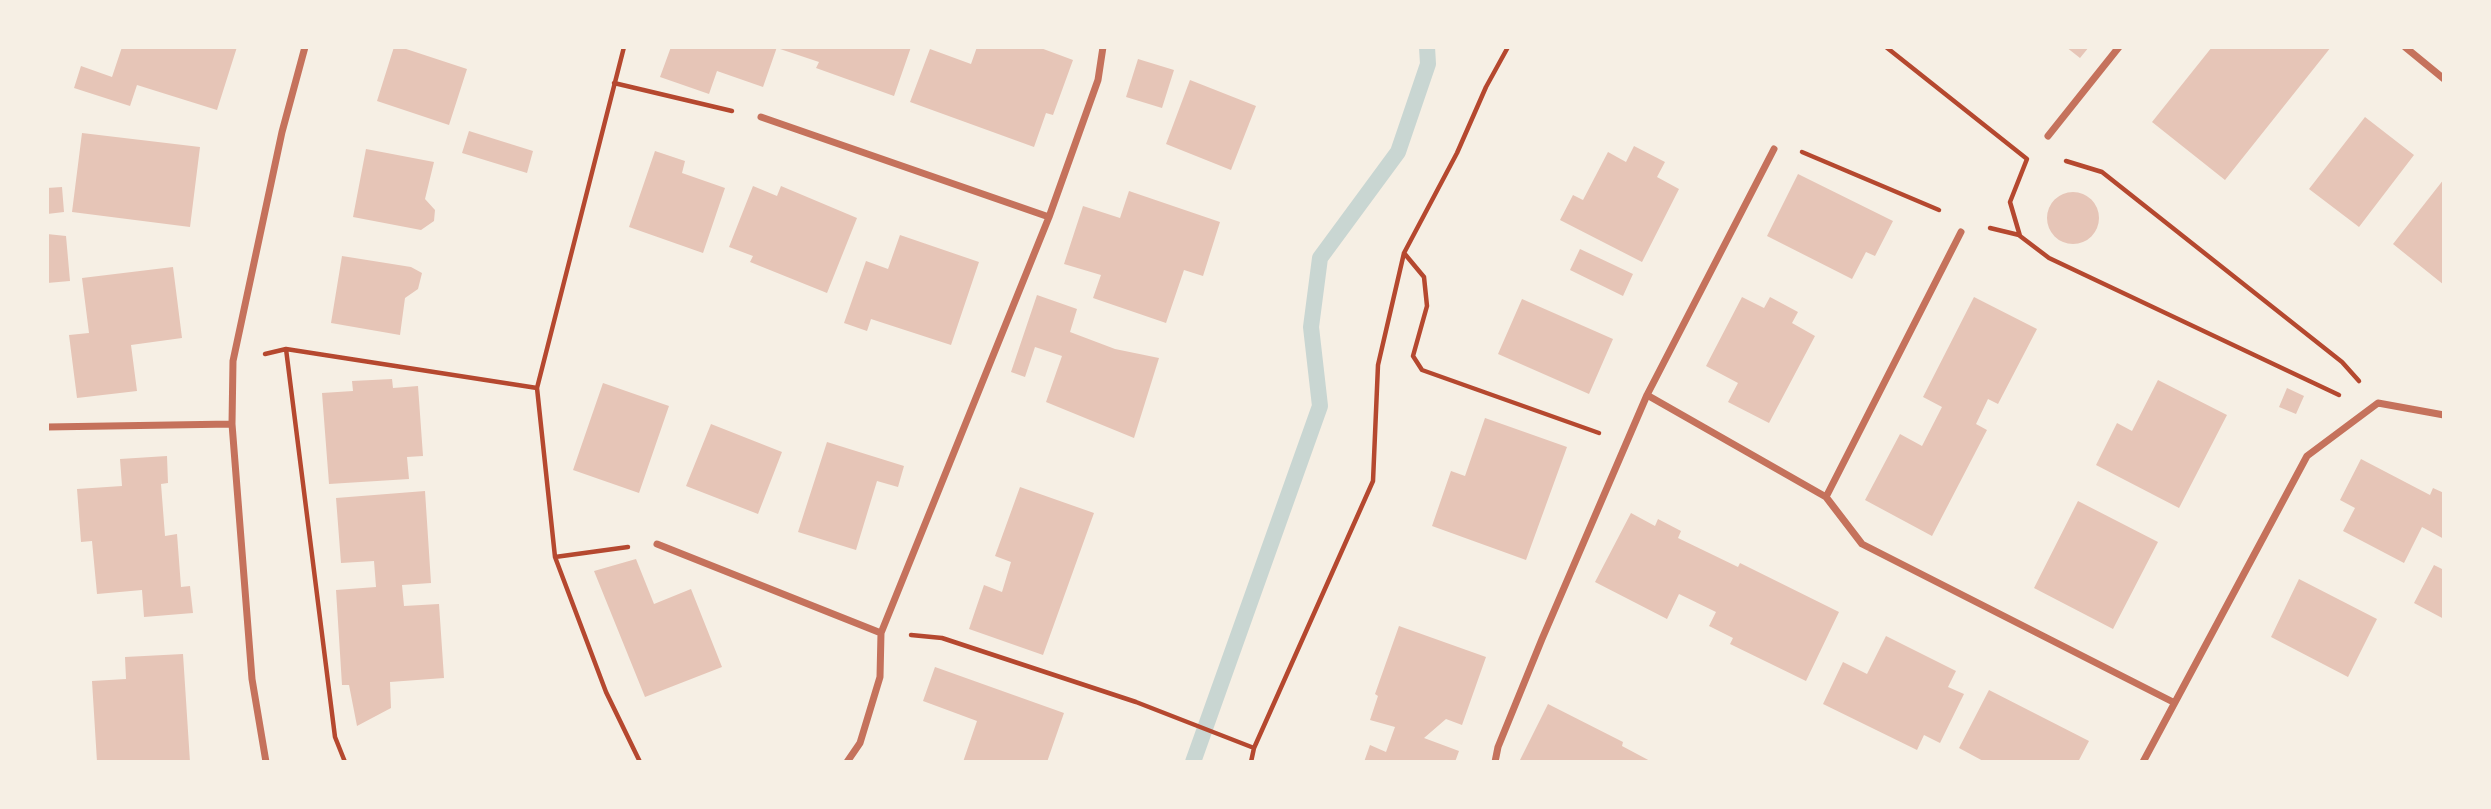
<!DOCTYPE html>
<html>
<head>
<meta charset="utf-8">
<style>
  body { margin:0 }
  #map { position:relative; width:2491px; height:809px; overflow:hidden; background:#f6efe4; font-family:"Golos Text",sans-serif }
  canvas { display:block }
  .frame { position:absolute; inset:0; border:49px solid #f6efe4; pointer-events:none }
</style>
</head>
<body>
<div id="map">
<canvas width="2491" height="809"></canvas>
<div class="frame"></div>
</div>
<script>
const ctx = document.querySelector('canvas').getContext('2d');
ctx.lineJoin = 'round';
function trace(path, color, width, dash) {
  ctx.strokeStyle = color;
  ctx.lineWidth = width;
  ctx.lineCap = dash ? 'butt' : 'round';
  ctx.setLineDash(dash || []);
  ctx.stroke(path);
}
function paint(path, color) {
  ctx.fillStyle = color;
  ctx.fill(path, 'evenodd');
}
const stream = new Path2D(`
  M1193,762L1320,406L1311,327L1320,258L1398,152L1428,64L1427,47`);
const building = new Path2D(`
  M122,47H237L217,110L137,85L130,106L74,88L81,66L112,77Z
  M394,47H400L467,69L449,125L377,101Z
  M671,47H777L763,87L717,71L709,94L660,77Z
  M911,47L894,96L816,68L819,62L777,48Z
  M977,47H1038L1073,60L1053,115L1046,113L1034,147L910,102L930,49L971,64Z
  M2066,47H2089L2080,58Z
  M2212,47H2331L2225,180L2152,122Z
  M1138,59L1174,70L1162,108L1126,97Z
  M1190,80L1256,106L1231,170L1166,144Z
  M2365,117L2414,155L2359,227L2309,189Z
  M469,131L533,151L527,173L462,153Z
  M82,133L200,147L190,227L72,212Z
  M1634,146L1665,162L1657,177L1679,189L1642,262L1560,220L1573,195L1583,200L1608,152L1626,162Z
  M366,149L434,162L425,199L435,210L434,221L421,230L353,217Z
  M655,151L685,161L682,173L725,188L703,253L629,227Z
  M1798,174L1893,221L1875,256L1866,252L1852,279L1767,236Z
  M2444,179V285L2393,244Z
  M753,186L777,196L781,186L857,218L827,293L750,262L753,256L729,247Z
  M62,187L64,212L47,214V188Z
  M1129,191L1220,222L1203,276L1184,270L1166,323L1093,298L1101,275L1064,264L1083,206L1120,218Z
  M2047 218a26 26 0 1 1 52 0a26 26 0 1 1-52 0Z
  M47,234L66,236L70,281L47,283Z
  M900,235L979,262L951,345L871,319L867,331L844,323L866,261L888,269Z
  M1580,249L1633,274L1623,296L1570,270Z
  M342,256L411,267L422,273L418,289L405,298L400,335L331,323Z
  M173,267L182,338L131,345L137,391L77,398L69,335L89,333L82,278Z
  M1037,295L1077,309L1070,332L1115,349L1159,358L1134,438L1046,402L1062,356L1035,347L1025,377L1011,372Z
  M1742,297L1764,308L1770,297L1798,312L1792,323L1815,336L1769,423L1728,402L1738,383L1706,366Z
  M1974,297L2037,329L1998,404L1988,399L1976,424L1987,430L1932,536L1865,500L1900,434L1922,446L1942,407L1923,397Z
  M1522,299L1613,339L1589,394L1498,354Z
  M392,379L393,388L418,386L423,456L407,457L409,479L329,484L322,393L353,391L352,381Z
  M2158,380L2227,415L2179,508L2096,465L2117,423L2132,431Z
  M603,383L669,406L639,493L573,470Z
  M2287,388L2304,396L2296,414L2279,407Z
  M1485,418L1567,447L1526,560L1432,526L1451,471L1465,476Z
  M711,424L782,452L758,514L686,486Z
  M827,442L904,466L898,487L877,481L856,550L798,532Z
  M167,456L168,483L161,484L165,536L177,534L181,587L190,586L193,613L144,617L142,590L97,594L92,541L81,542L77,489L122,486L120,459Z
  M2361,459L2430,495L2433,488L2444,493V539L2422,527L2404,563L2343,531L2355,508L2340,500Z
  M1020,487L1094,513L1043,655L969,629L984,585L1002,592L1011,562L995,556Z
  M425,491L431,583L402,585L404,606L439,604L444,678L390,682L391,708L357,726L349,685H342L336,590L376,587L374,561L341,563L336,498Z
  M2078,501L2158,542L2113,629L2034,588Z
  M1631,513L1655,526L1658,519L1681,531L1678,538L1738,567L1740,563L1839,612L1806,681L1730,644L1733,638L1709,626L1716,612L1679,594L1667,619L1595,582Z
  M636,559L654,604L691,589L722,667L645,697L594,571Z
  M2434,565L2444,570V619L2414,603Z
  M2299,579L2377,619L2348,677L2271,637Z
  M1399,626L1486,657L1462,725L1446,719L1424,738L1459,751L1455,762H1364L1370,745L1386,752L1395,727L1370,720L1378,696L1375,694Z
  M1886,636L1956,671L1948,687L1964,694L1940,743L1924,735L1917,750L1823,704L1843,662L1867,674Z
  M183,654L190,762H97L92,681L126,679L125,657Z
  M935,667L1064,713L1047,762H963L977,721L923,701Z
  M1989,690L2089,741L2078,762H1985L1959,748Z
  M1548,704L1623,742L1622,746L1652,762H1519Z`);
const path = new Path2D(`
  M624,47L537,388L555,557L606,692L640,762
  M1886,47L2027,159L2010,202L2020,236L2049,258L2339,395
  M614,83L732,111
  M1802,152L1939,210
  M2066,161L2102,172L2342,362L2359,381
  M1990,228L2019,235
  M1404,253L1424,277L1427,306L1413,356L1422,370L1599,433
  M286,349L335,737L345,762
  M265,354L286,349L537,388
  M555,557L628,547
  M911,635L942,638L1136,702L1254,748L1251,762
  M1254,748L1373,481L1378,365L1404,253L1457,153L1486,87L1508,47`);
const minor = new Path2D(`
  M2405,47L2444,79
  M761,117L1049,217
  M2048,136L2119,47
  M1647,395L1826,497L1862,544L2173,702
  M47,427L232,424
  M1826,497L1961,232
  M657,544L881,633
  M266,762L252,679L232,424L233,361L282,132L305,47
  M847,762L860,743L880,677L881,633L1049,217L1098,80L1103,47
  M1495,762L1498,747L1542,639L1647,395L1774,149
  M2143,762L2307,456L2378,403L2444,415`);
trace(stream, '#c9d6d2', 16);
paint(building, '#e6c5b7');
trace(path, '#b5482f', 4.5);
trace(minor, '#c5725c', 7);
</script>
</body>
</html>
